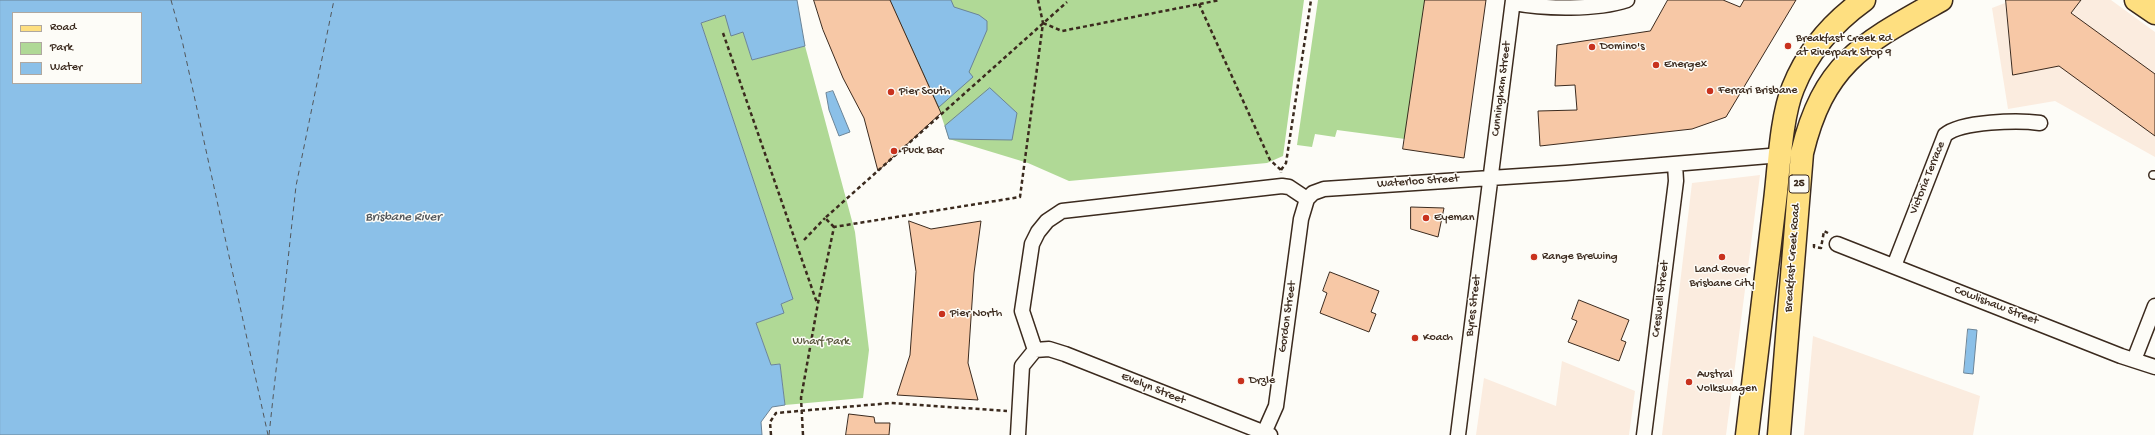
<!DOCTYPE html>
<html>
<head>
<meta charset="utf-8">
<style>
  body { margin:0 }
  #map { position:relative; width:2155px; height:435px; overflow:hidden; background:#fdfcf7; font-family:"Gochi Hand",sans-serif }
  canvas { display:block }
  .legend { position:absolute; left:12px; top:12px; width:130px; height:72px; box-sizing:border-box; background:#fdfcf7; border:1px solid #afa8a0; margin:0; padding:5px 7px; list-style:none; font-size:12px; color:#3b2a1e }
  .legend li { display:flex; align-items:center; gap:8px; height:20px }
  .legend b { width:20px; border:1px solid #afa8a0 }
</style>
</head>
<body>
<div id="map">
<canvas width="2155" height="435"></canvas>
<ul class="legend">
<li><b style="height:5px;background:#fedf80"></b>Road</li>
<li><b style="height:11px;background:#b0d996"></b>Park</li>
<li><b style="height:11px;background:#8bc0e8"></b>Water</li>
</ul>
</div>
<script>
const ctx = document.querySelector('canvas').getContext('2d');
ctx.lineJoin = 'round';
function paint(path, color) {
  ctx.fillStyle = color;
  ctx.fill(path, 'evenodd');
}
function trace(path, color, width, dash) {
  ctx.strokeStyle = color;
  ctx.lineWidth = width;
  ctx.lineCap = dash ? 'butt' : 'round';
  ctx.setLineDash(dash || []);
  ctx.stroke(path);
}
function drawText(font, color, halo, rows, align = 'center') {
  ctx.font = font + ' "Gochi Hand",sans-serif';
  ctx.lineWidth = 3;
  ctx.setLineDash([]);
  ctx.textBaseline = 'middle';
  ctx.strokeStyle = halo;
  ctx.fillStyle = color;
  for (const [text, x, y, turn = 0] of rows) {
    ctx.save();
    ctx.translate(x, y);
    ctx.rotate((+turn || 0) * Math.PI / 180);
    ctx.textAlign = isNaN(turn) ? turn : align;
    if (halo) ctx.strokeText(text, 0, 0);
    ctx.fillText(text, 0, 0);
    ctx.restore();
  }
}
const built = new Path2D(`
  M2013,0H2111L2155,32V157L2055,101L2008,109L1992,8Z
  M1760,175L1726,435H1662L1692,183Z
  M1813,336L1980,396L1973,435H1804Z
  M1562,361L1635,391L1629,435H1476L1484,378L1556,406Z`);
const green = new Path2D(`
  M890,0H1304L1283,156L1267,163L1069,181L1028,163L949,139L938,106Z
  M1318,0H1425L1405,139L1337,130L1335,137L1315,134L1312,147L1297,145Z
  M725,15L743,32L752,60L805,46L855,232L869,350L863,398L785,405L780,364L771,365L756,323L783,313L781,304L793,299L701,23Z`);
const water = new Path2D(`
  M0,0H797L805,46L752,60L743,32L731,36L725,15L701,23L793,299L781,304L784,313L756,323L771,365L780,364L785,405L772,407L761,422L762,435H0ZM13,13H141V83H13Z
  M890,0H951L954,7L979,15L987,21V30L969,72L973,77L939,107Z
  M990,88L1017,113L1012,140L949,139L945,126Z
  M833,91L850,132L839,136L829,110L826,93Z
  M1968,329L1977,330L1973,374L1964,373Z`);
const ferry = new Path2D(`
  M171,0L182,40L268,435
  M269,435L296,186L334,0`);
const building = new Path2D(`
  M814,0H890L941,113L878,171L864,118L843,78L823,30Z
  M1425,0H1486L1464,158L1403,149Z
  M1668,0H1723L1740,7L1744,0H1796L1726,117L1692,129L1540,146L1538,111L1577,110L1575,85L1555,86L1557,45L1650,31Z
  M2006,0H2081L2071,13L2155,74V136L2059,66L2013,75Z
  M1411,207L1444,208L1438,237L1411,229Z
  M909,221L931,229L981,221L974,273L968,363L978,400L897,395L910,355L916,272Z
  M1330,272L1379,291L1371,312L1376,314L1369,332L1320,313L1327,293L1323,291Z
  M1579,300L1629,320L1621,340L1626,342L1619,361L1568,342L1577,321L1572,319Z
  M849,414L874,417L875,423H890L889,435H846Z`);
const path = new Path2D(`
  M1199,4L1270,160L1281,170V173
  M1043,23L1062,31L1220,0
  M723,33L817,303
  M1281,170L1286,163L1311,0
  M834,227L825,218L1067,2
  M804,240L825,218
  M1814,244V247L1821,248L1824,231L1828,233
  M771,435L770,422L776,413L891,403L1007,411
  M803,435L801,398L818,303L834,227L1020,197L1043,23L1038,0`);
const service = new Path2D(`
  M2153,175H2155`);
const minor = new Path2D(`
  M1513,3C1544,9 1597,10 1627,0
  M1307,199L1313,193L1324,189L1566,173L1781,155
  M1837,244L2121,356L2155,367
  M1894,266L1945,135C1961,121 2019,120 2040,123
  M1035,350L1022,311L1032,244L1038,232L1047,221L1062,211L1282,186L1289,187L1307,199
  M1035,350L1049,349L1065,354L1270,435
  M2134,360L2155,306
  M1264,433L1276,406L1301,219L1307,199
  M1018,435L1022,366L1035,350
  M1458,435L1513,0
  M1644,435L1676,181L1675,164`);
const primary = new Path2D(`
  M2136,0L2155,13
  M1747,435C1757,357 1766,279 1775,201C1779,169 1781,117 1793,88C1808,50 1832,23 1864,0
  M1779,435L1802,153C1824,62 1864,43 1941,0`);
const markers = [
  [1788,46,4,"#c8321e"],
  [1592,47,4,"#c8321e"],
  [1656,65,4,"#c8321e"],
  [1710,91,4,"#c8321e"],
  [891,92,4,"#c8321e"],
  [894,151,4,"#c8321e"],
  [1426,218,4,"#c8321e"],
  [1534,257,4,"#c8321e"],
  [1722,257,4,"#c8321e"],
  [942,314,4,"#c8321e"],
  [1415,338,4,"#c8321e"],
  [1241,381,4,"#c8321e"],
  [1689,382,4,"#c8321e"]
];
const shields = [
  [1799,184,20]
];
const shieldNames = [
  ["25",1799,184]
];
const poiNames = [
  ["Breakfast Creek Rd",1796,39],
  ["at Riverpark Stop 9",1796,53],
  ["Domino's",1600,47],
  ["Energex",1664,65],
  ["Ferrari Brisbane",1718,91],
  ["Pier South",899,92],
  ["Puck Bar",902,151],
  ["Eyeman",1434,218],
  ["Range Brewing",1542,257],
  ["Land Rover",1722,270,"center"],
  ["Brisbane City",1722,284,"center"],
  ["Pier North",950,314],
  ["Koach",1423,338],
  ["Austral",1697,375],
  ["Volkswagen",1697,389],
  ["Drzle",1249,381]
];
const streetNames = [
  ["Cunningham Street",1502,89,-83],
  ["Victoria Terrace",1928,178,-68],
  ["Waterloo Street",1418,182,-4],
  ["Breakfast Creek Road",1793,258,-86],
  ["Creswell Street",1661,299,-83],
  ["Byres Street",1474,306,-83],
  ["Cowlishaw Street",1996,306,21],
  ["Gordon Street",1288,317,-82],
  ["Evelyn Street",1153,389,22]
];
const parkNames = [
  ["Wharf Park",821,342]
];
const waterNames = [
  ["Brisbane River",403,218]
];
paint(built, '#fbecdf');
paint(green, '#b0d996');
paint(water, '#8bc0e8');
trace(water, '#6b8497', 1);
trace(ferry, '#53575b', 1, [5, 4]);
paint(building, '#f7c8a6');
trace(building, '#3b2a1e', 1);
trace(service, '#3b2a1e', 10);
trace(minor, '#3b2a1e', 17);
trace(primary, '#3b2a1e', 25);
trace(path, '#3b2a1e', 2.5, [4, 3]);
trace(service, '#fdfcf7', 7);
trace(minor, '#fdfcf7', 14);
trace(primary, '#fedf80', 22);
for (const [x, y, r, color] of markers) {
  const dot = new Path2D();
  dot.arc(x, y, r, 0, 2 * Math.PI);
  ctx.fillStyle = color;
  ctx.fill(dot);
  trace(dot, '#fdfcf7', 1.5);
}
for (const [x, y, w] of shields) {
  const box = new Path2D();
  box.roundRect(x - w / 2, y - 9, w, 18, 3);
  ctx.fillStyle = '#fdfcf7';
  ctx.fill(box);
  trace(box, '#3b2a1e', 1);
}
drawText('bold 11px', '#3b2a1e', null, shieldNames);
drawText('12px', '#3b2a1e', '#fdfcf7', poiNames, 'left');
drawText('12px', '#3b2a1e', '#fdfcf7', streetNames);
drawText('12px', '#58563c', '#fdfcf7', parkNames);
drawText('italic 13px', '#53575b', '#fdfcf7', waterNames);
</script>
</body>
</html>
